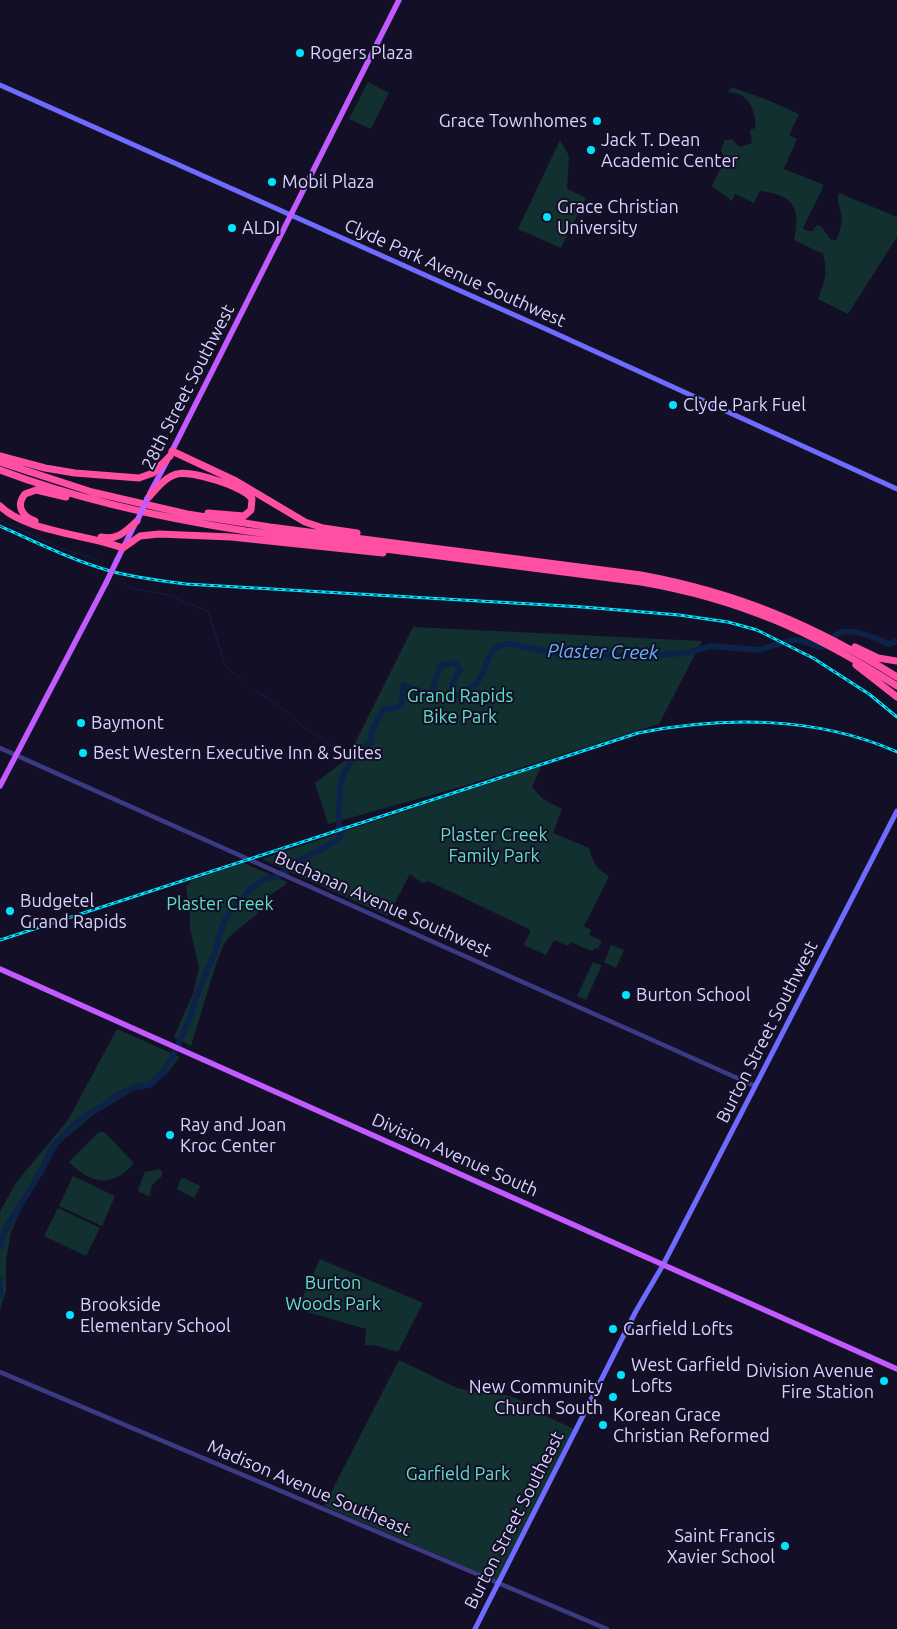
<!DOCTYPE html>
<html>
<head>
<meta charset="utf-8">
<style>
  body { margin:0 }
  canvas { display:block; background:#130f26 }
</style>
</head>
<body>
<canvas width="897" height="1629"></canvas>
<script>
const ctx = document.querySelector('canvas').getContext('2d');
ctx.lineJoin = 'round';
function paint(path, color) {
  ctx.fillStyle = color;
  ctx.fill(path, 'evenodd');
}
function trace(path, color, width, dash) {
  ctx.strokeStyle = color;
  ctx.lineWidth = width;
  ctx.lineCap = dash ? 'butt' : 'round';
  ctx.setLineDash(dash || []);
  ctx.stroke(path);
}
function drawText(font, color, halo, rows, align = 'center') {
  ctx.font = font + ' Ubuntu,sans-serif';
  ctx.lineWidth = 4;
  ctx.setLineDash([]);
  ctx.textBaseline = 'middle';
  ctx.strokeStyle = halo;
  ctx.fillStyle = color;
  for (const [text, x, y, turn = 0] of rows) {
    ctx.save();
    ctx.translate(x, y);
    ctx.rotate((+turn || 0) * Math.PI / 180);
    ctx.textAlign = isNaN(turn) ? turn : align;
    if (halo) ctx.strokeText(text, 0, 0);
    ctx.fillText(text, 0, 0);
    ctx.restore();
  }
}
const green = new Path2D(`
  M368,82L389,93L371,129L349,119Z
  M731,87L765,99L799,114L789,135L797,139L784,169L824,185L803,228L807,231H813L817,225L821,226L830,239L836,240C840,233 843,221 841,213C840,206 836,200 839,193L897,217V237L848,314L818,299C825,281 828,273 823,254L794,240C801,207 794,195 760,191L754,203L735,194L732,201L712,186L725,160L721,150L725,140L732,139L738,146H743L752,143L750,130L755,128C757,118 751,100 741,95C737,93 732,93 728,92Z
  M560,140L569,156L567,189L586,198L561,248L518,229Z
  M413,627L702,641L659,724L460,787L328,824L315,783L347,759Z
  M542,765L532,787L543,799L562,809L553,833L589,848C592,861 597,870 609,876L584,926L591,930L589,935L602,941L598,949L596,948L591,951L571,942L568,946L554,940L546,955L524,945L531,930L428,881L422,883L410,874L388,916L262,859Z
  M244,863L287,882L284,886L270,895L256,915L231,935L224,944L216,964L191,1046L174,1037L193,994L199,968L190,928V911L186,887L192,880Z
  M611,945L624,950L616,968L604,962Z
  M593,962L601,965V967L586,1000L577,996Z
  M117,1029L180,1057L167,1073L152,1087L134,1090L116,1101L89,1118L59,1144L21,1208L11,1232L6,1260V1291L0,1310V1212L15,1184L68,1120Z
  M99,1132H104L134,1163C112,1189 91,1184 69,1162Z
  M159,1169L162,1171V1176L152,1185L150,1195L148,1196L139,1192L138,1189L145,1172Z
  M73,1176L115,1196L102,1226L59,1206Z
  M184,1178L200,1186L195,1197H192L177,1189L181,1179Z
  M58,1208L100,1228L86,1256L44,1236Z
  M320,1259L423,1303L398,1352L378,1346L365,1345L366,1329L297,1309Z
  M399,1360L457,1388L473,1392L506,1395L520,1400L544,1415L574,1429L497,1580L324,1506Z`);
const stream = new Path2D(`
  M0,520L60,548L93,558L98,561
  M124,583L135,589L165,594L208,611L225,665L230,671L244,681
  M254,689L286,711L299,724L340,751L351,761`);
const river = new Path2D(`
  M0,1246L4,1232L43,1168L49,1154L57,1142L73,1126L87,1114L105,1105L121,1093L135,1087L150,1085L163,1072L172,1058L191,1015L199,989L214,955L223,924L231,910L251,889L264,879L273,878L288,870L292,865L339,839L341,835C337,821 339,814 340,800C340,795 339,790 340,785C345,766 356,753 372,742L371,733L383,709L396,708L401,705L404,685L422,692H432L440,666L452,662L457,665L460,670L452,685V696L463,695C468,690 474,686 478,681C491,665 483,645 510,644L559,654L574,655L653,656L690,652L711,646L760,650C763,648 795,639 798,640C807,641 814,647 824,647C828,643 833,636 839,633C851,627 877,639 889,644L897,641
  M0,1279V1296`);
const tertiary = new Path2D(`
  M0,748L755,1086
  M0,1372L607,1629`);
const secondary = new Path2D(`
  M0,85L548,330L897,489
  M475,1629L636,1311L663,1265L897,811`);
const primary = new Path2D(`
  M171,453L399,0
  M150,493L167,461
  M117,560L135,524
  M0,786L106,583
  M0,969L897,1369`);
const motorway = new Path2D(`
  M172,451L236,481L305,522L323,528L357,533
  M0,456L45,468L75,473L139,478L153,473L170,456
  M0,462L92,492L187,514L270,527L641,575C738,593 814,625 897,677
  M0,470C79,500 162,518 246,531L641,582C740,599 813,632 897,686
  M148,498C156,489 165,477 177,474C191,470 245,487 252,499L251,510L244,516L208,513
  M0,506C24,531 89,535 123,548L140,536L159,534L231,537L383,553
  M35,521C21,516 16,505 25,494L36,490L66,497
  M101,537C117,541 126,531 137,521
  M855,647L878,658L897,661
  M856,665L897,697`);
const rail = new Path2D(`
  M0,526C37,543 74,561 114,572C138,578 162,581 186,584L583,607L679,615L728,622L757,630L813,658L869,694L897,717
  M0,940L638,733C723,716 817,716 897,752`);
const primaryBridge = new Path2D(`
  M138,519L147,499
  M106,583L117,560`);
const markers = [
  [300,53,5,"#00e5ff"],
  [597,121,5,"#00e5ff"],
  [591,150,5,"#00e5ff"],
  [272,182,5,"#00e5ff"],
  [547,217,5,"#00e5ff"],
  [232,228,5,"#00e5ff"],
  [673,405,5,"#00e5ff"],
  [81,723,5,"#00e5ff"],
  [83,753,5,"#00e5ff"],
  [10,911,5,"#00e5ff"],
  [626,995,5,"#00e5ff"],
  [170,1135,5,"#00e5ff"],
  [70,1315,5,"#00e5ff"],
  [613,1329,5,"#00e5ff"],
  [621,1375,5,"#00e5ff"],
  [884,1381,5,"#00e5ff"],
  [613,1397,5,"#00e5ff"],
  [603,1425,5,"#00e5ff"],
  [785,1546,5,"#00e5ff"]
];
const poiNames = [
  ["Rogers Plaza",310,53],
  ["Grace Townhomes",587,121,"right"],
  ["Jack T. Dean",601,140],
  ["Academic Center",601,161],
  ["Mobil Plaza",282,182],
  ["Grace Christian",557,207],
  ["University",557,228],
  ["ALDI",242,228],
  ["Clyde Park Fuel",683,405],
  ["Baymont",91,723],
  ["Best Western Executive Inn & Suites",93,753],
  ["Budgetel",20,901],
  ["Grand Rapids",20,922],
  ["Burton School",636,995],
  ["Ray and Joan",180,1125],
  ["Kroc Center",180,1146],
  ["Brookside",80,1305],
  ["Elementary School",80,1326],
  ["Garfield Lofts",623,1329],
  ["West Garfield",631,1365],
  ["Lofts",631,1386],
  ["Division Avenue",874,1371,"right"],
  ["Fire Station",874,1392,"right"],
  ["New Community",603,1387,"right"],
  ["Church South",603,1408,"right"],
  ["Korean Grace",613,1415],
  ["Christian Reformed",613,1436],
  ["Saint Francis",775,1536,"right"],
  ["Xavier School",775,1557,"right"]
];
const streetNames = [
  ["Clyde Park Avenue Southwest",455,273,24],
  ["28th Street Southwest",188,387,-63],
  ["Buchanan Avenue Southwest",383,904,24],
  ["Burton Street Southwest",767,1032,-63],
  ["Division Avenue South",455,1155,24],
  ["Madison Avenue Southeast",309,1488,23],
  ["Burton Street Southeast",514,1520,-63]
];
const parkNames = [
  ["Grand Rapids",460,696],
  ["Bike Park",460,717],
  ["Plaster Creek",494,835],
  ["Family Park",494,856],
  ["Plaster Creek",220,904],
  ["Burton",333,1283],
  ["Woods Park",333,1304],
  ["Garfield Park",458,1474]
];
const waterNames = [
  ["Plaster Creek",603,652,1]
];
paint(green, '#12302f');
trace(stream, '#0c2248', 1);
trace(river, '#0c2248', 6);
trace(tertiary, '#3d3a85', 4.5);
trace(secondary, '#6f6bff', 5);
trace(primary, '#c25bff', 5.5);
trace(motorway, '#ff4fa3', 7);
trace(rail, '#00e5ff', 3);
trace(rail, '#130f26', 1, [4]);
trace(primaryBridge, '#c25bff', 5.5);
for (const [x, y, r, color] of markers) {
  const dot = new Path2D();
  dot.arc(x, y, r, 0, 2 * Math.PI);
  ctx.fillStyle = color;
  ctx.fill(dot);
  trace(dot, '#130f26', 2);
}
drawText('18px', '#d9d4ff', '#130f26', poiNames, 'left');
drawText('18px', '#d9d4ff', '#130f26', streetNames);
drawText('18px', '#5fe0c0', '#130f26', parkNames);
drawText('italic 19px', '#62b6ff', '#130f26', waterNames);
</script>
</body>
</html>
